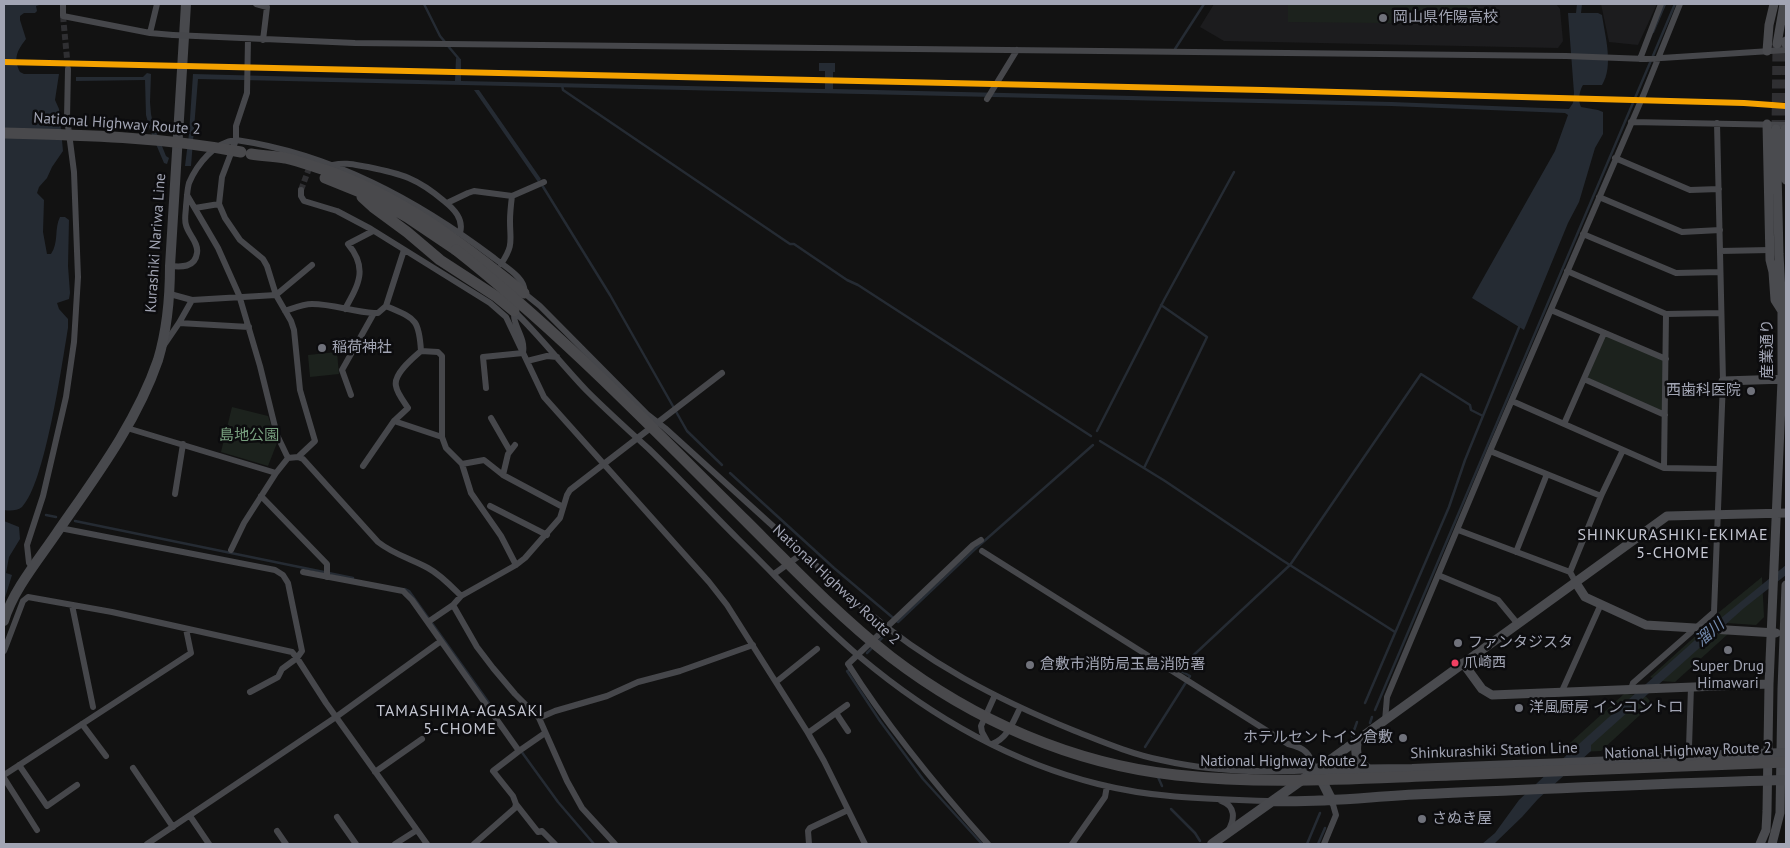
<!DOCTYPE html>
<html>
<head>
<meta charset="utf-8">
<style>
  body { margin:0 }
  #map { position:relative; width:1790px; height:848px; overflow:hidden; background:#121212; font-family:"PT Sans",sans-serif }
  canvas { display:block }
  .frame { position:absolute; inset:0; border:5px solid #a2a5b4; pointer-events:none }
</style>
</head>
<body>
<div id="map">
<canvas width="1790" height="848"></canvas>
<div class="frame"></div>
</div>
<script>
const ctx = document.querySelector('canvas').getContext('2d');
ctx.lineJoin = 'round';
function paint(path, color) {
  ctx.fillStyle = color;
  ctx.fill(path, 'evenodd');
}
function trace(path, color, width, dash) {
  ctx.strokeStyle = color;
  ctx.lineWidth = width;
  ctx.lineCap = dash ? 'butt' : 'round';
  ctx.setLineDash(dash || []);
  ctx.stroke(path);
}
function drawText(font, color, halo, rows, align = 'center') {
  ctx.font = font + ' "PT Sans","Noto Sans JP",sans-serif';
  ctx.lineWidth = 5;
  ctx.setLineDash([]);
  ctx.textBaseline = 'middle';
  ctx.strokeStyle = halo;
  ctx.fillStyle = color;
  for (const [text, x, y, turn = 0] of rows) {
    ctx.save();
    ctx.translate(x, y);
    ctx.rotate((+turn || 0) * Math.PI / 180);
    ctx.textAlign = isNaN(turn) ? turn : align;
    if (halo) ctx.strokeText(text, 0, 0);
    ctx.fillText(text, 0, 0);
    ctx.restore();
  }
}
const built = new Path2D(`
  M1214,4H1556L1560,9L1563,41L1558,48L1224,41L1200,27Z
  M1601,4H1657L1638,45L1609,42Z`);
const green = new Path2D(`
  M1288,4H1471V24L1288,22Z
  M1605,335L1663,360L1662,412L1586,377Z
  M337,352L339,374L310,377L308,355Z
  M232,407L268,416L277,443L268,466L221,452Z
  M1762,577L1764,617L1756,625L1711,622L1718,613Z
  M1700,632L1728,634L1675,682L1660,681L1650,677Z
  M1625,693C1638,698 1643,689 1652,704L1601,751L1559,753Z`);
const water = new Path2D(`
  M4,4H43L36,6L37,11L35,13H24L20,16V20L26,39C17,51 13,58 20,72L24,74H59L55,100L59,109L63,151L52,167L47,178L39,187L37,193L44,200L43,232L47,254H51C59,242 54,229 60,217H65L69,220L68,266L70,293L69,299L57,303L59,309L68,319V328C62,364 45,484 22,507C17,511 10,511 4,510Z
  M1577,4H1582L1581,13H1598L1602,15C1605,36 1614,66 1602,85H1583C1579,91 1578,101 1581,107L1598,110L1603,112V134L1595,148L1579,202L1568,223L1524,330L1472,298L1555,151L1568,115L1565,113L1391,106L198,79L191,166H185L189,134L193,74L455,81L456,58L461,59V81L825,89V71H819V63H835V72H833V89L1392,102L1569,109L1573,103L1574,93L1568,13H1576Z
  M147,73L151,74L150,102L151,114L153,124L166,156L169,158L167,164L164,163L150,130L146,115L145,80L76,81V77H143Z
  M474,90H479L541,179L538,182Z
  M4,521L19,527L20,539L9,557L6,573L12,575L4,601Z
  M1786,565V575L1744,608L1591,745V751L1538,799L1522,817L1494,844H1482L1495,833L1519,800L1570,752L1704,632Z`);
const stream = new Path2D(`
  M424,4L440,36L445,42
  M1653,32L1665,4
  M448,46L459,59V62
  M1175,49L1204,4
  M562,85L563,90L790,244H794L847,280L858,285L1091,436
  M542,185L610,295L687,431L722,465
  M1097,431L1164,300L1234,172
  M1100,441L1165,481L1282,560L1395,632
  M1144,468L1207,337L1161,305
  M730,473L834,568L898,622L974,550L1093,445
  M46,515L56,517
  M75,521L353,578
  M405,589L409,591L489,703
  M878,642L884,636
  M867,653L874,646
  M849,670L847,671L880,721L923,779L982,844
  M1365,703L1449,507L1465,460L1520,325
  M1375,710L1675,4
  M1370,723L1372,717
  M1352,736L1357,722
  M1145,747L1190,676L1179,670L1182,666L1290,565L1421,374L1470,405L1471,410L1483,416
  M521,751L558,802L594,844
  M1158,777L1162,786
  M1171,809L1195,833L1200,841
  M1307,844L1320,813
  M1318,844L1325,828`);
const streetTunnel = new Path2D(`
  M63,16L68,69
  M301,190L311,163`);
const secondaryTunnel = new Path2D(`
  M1776,129L1777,44
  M1785,129L1786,44`);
const street = new Path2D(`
  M63,4V16L150,33L173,35
  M256,4L267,7L263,40
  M150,33L157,4
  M196,36L355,43L1566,56L1646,59L1786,50
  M248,39L247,93L236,126V140L222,177L219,204L225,218L240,240L263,259L267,266L276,295L291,321L294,330L300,390L315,441L298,457
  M1640,59L1661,4
  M987,99L1017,50
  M1631,122L1786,125
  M1615,158L1690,190L1719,189
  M333,165C346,162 355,165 368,167C402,174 417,178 444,201C454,209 464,219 460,233
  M301,190V196L304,201L337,211L371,229L490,303L506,317L544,397L709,582L727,605L808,733L824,761L865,844
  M187,195L218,248L239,295L260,366L277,435L288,458
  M1599,197L1682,232L1720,230
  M447,203L468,193L474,191L512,196
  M195,208L219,204
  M1583,234L1676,273L1720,272
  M404,250L386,306C415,319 419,318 421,351L438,352L442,356V437L446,448L462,464L471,493L501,536L516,565
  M1720,251L1770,250
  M501,264C514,245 510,241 510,221C510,213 511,204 512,196L544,182
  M170,266C181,267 195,268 197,253C199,243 188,234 186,225C184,219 186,212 186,206C187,198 187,190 189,183C197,164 215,142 236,140C332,154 417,200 494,258C504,266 528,279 524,294
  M1567,271L1666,314L1721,313
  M524,293L540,306L647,414L665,428L862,607C927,663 996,699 1075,731C1103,742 1131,754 1161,760C1209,771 1266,773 1316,770C1309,753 1306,748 1288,744L982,551
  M170,294L192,300
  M345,309C359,284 368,268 348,244L373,231
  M515,309C510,323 526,337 523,352
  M1551,310L1666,359
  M285,311C294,308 303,304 312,304C333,304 353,312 374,313
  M514,311C540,336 562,365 587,391C607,411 628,430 649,449C679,478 708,509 738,539C778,578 817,621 860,657C929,715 1010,762 1098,784C1157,799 1212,799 1271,801
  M179,323L249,327
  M164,345L179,323L192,300L276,295L312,265
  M421,351C413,358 393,374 396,386C397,393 404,402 408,408L394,421L442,437
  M527,361L547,356L557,357
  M1584,379L1665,415
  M486,388L483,357L523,353
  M351,395L342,370L374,313H378L386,306
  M1512,401L1664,468L1719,469
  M491,418L510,451
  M1564,424L1604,333
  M127,428L276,473L288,458L298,457L303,459L378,542C393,554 411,559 428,568C441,575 451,586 461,596
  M515,445L508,454L503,475L563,507
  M1490,451L1601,496
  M462,464L484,460L503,475
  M363,466L394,421
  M1664,468L1666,314
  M175,494L183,444
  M261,496L327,564V577
  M490,506L547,535
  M60,528L275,570L283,575L288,583L302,651L297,658L282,669L278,677L250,692
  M1458,530L1570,572L1576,583
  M981,540L973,545L848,664C889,729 937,787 988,844
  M231,550L244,523L276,473
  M1516,552L1547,474
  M33,568L29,563L27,545L43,496L54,449L66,397L74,342L78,277L74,172L67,118L68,69
  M1570,572L1601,496L1623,450
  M774,574L803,553
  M1438,575L1498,600L1517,623
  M72,605L93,707
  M453,605L477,647L493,668L515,694L539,718L567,781L582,808L615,844
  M428,622L453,605L461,596L516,565L525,558L560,518L567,495L570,490L722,373
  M441,641L519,751
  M4,651L23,601L28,597L112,612L292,652L297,658L326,703L427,844
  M776,682L817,649
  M1631,689L1633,683L1714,612L1723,381L1717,123
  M1562,691L1601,604
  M836,713L848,731
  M539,718L555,711L607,696L638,682L680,671L753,645
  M1385,721L1387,697L1490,451L1643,96L1680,4
  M82,724L106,756
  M808,733L847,705
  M987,741L982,732L981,726L995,695
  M992,744C1008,738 1013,722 1020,708
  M1684,756L1689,747L1691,687
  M19,765L47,806L77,785
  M133,768L173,827
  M375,772L422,739
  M4,775L191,653L186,629
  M4,778L37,830
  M1221,801C1236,806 1235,819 1228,831
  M516,804L538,832L542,831L555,844
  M190,816L209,844
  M337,817L356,844
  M277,831L286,844
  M147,844L336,717L441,641L412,600L403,591L303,572
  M395,844L417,830
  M474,844L515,808L516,804L513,796L493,771L519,751L545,733
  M809,844L808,831L810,828L848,810
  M1072,844L1105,797L1107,786
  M1324,844L1336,815L1332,801`);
const secondary = new Path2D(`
  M1777,44L1784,4
  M1786,44V41
  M1767,51L1769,25L1774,4
  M1767,124L1770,260L1773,272L1775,300L1782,311
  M1785,129L1786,180
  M1723,381L1786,379
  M1576,583L1585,597L1646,625L1776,633
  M1463,663L1482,689L1492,695L1769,684
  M1316,770L1667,516L1786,513
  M1760,844L1766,830L1767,811L1769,684L1782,380V311L1779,254L1776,129
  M1772,844L1780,813L1782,689L1786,585`);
const primary = new Path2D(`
  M4,621C12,592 39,559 56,534C94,479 136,424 158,360C167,330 170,297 170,266L186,4
  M1357,741C1354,755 1358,763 1371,771
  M1318,773L1332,801
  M1273,801C1324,803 1374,796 1425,794C1546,789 1666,783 1786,780
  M1212,844L1316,770L1412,769L1617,761L1689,756L1786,753`);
const highway = new Path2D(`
  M251,154C262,156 274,156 285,158C298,161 312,166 325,170C402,197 462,243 524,293
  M325,178L372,197L407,217L456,250
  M362,197L373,207L407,232L440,260L497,297L514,311`);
const streetBridge = new Path2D(`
  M173,35L196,36`);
const highwayBridge = new Path2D(`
  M4,133C85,135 161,137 241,152
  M456,250C560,332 652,428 746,521C793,568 839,616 891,657C973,720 1073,764 1176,775C1267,785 1360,778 1451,775C1563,771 1674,766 1786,762`);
const rail1 = new Path2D(`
  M4,62L1263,90L1744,103L1786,106`);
const markers = [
  [1383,18,5,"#70727b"],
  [322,348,5,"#70727b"],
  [1751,391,5,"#70727b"],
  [1458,643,5,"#70727b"],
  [1728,650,5,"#70727b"],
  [1455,663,4.5,"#f24062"],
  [1030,665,5,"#70727b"],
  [1519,708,5,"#70727b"],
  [1403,738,5,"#70727b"],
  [1422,819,5,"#70727b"]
];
const busNames = [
  ["爪崎西",1464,663]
];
const poiNames = [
  ["岡山県作陽高校",1393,18],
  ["稲荷神社",332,348],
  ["西歯科医院",1741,391,"right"],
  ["ファンタジスタ",1468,643],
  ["倉敷市消防局玉島消防署",1040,665],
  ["Super Drug",1728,667,"center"],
  ["Himawari",1728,684,"center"],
  ["洋風厨房 インコントロ",1529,708],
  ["ホテルセントイン倉敷",1393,738,"right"],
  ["さぬき屋",1432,819]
];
const streetNames = [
  ["National Highway Route 2",117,124,4],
  ["Kurashiki Nariwa Line",156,243,-86],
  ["産業通り",1768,349,-90],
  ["National Highway Route 2",836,585,43],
  ["Shinkurashiki Station Line",1494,751,-2],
  ["National Highway Route 2",1688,751,-2],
  ["National Highway Route 2",1284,762]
];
const parkNames = [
  ["島地公園",249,436]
];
const neighbourhoodNames = [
  ["SHINKURASHIKI-EKIMAE",1673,535],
  ["5-CHOME",1673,553],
  ["TAMASHIMA-AGASAKI",460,711],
  ["5-CHOME",460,729]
];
const waterNames = [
  ["溜川",1710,633,-41]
];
paint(built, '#1c1c1e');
paint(green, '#1c221d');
paint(water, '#252b33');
trace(stream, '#252b33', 2.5);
trace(streetTunnel, '#2f2f32', 6, [6, 3]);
trace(secondaryTunnel, '#2f2f32', 9, [9, 4.5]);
trace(street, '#46474b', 6);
trace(secondary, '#4a4b4f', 9);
trace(primary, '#48494d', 10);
trace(highway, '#49494c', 11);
trace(streetBridge, '#46474b', 6);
trace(highwayBridge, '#49494c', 11);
trace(rail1, '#f5a200', 6);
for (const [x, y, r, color] of markers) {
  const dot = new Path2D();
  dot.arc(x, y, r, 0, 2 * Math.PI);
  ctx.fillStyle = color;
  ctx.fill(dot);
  trace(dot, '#0c0c0e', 2);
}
drawText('14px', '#a2a5b4', '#0c0c0e', busNames, 'left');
drawText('15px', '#a2a5b4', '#0c0c0e', poiNames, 'left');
drawText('15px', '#a2a5b4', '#0c0c0e', streetNames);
drawText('15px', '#78a07f', '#0c0c0e', parkNames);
ctx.letterSpacing = '1px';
drawText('16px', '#c3c5d0', '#0c0c0e', neighbourhoodNames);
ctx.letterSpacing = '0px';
drawText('italic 16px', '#778eb1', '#0c0c0e', waterNames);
</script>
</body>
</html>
